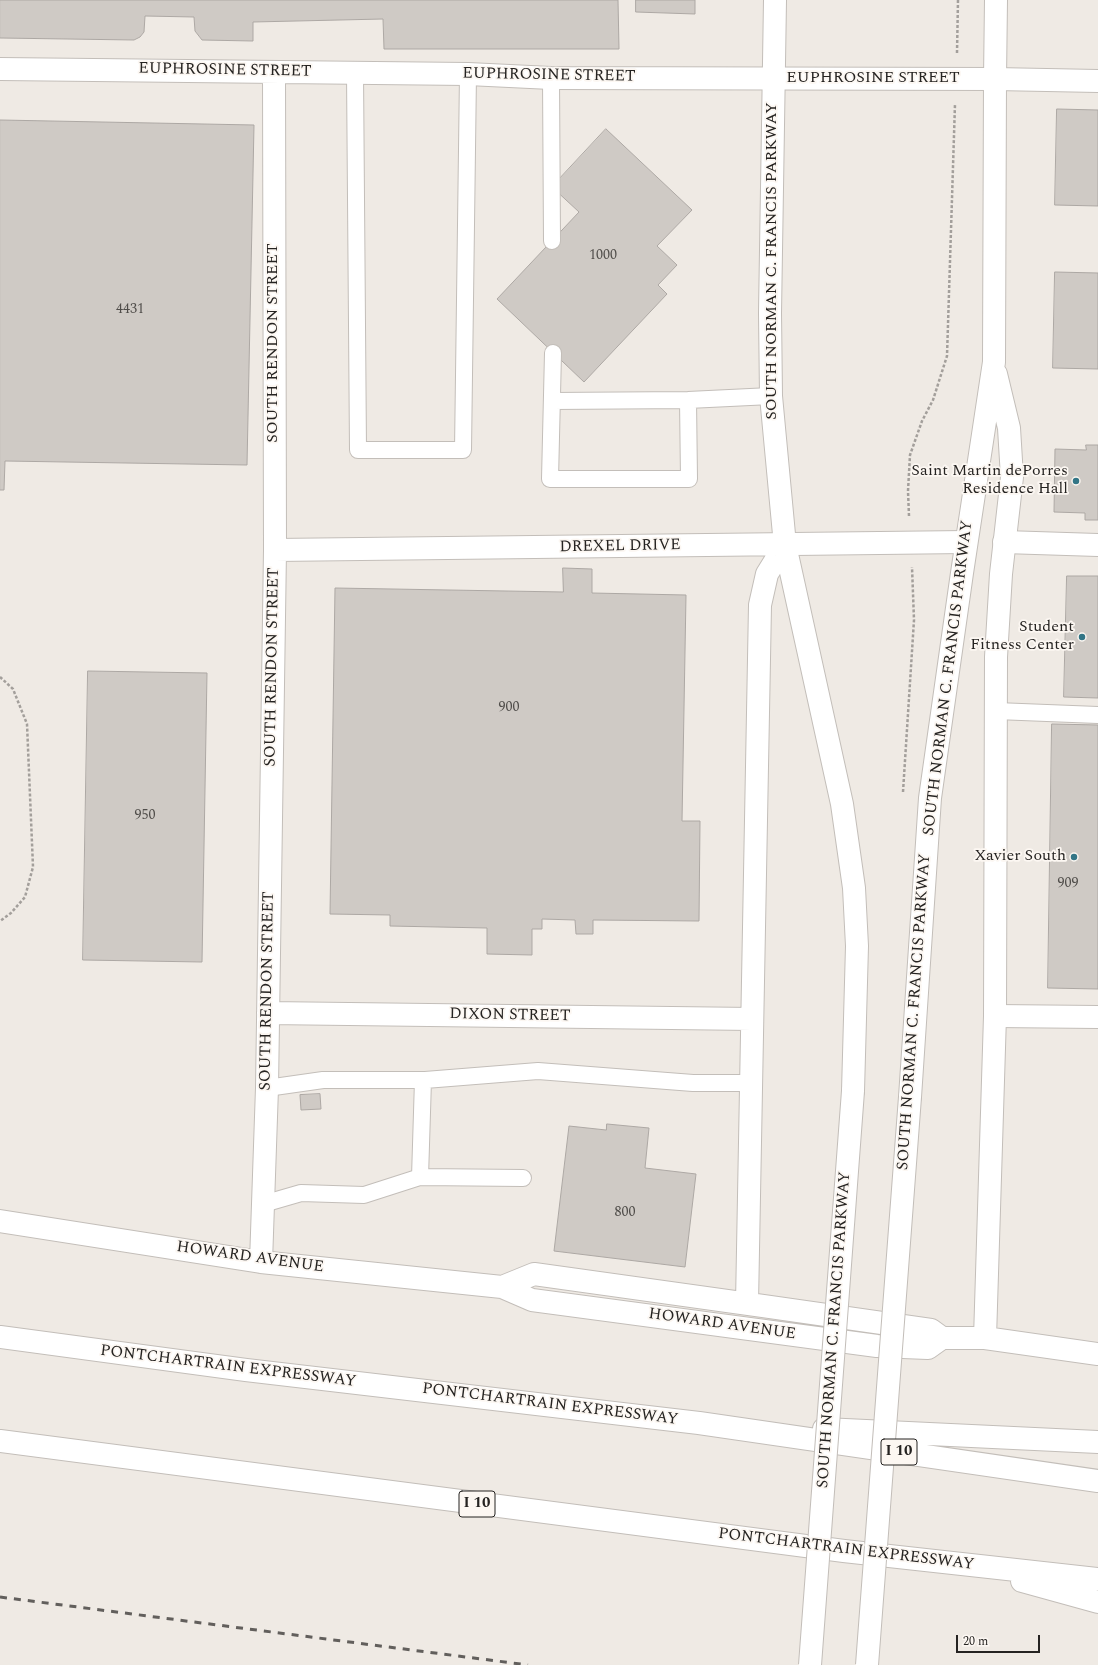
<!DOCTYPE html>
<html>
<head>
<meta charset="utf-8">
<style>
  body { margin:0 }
  #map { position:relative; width:1098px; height:1665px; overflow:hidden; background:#efeae4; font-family:Spectral,serif }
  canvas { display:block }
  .scale { position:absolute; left:956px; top:1635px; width:84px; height:18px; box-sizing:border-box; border:2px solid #252321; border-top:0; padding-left:5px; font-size:12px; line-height:14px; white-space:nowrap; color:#252321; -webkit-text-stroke:3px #fcf7f2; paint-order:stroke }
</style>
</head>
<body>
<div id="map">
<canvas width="1098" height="1665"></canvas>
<div class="scale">20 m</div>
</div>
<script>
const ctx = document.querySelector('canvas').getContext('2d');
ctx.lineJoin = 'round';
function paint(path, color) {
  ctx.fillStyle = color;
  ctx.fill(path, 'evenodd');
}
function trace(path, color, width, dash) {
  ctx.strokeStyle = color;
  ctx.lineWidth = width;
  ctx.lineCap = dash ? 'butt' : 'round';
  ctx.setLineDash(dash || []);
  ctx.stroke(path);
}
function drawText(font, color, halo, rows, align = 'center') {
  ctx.font = font + ' Spectral,serif';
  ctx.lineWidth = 3.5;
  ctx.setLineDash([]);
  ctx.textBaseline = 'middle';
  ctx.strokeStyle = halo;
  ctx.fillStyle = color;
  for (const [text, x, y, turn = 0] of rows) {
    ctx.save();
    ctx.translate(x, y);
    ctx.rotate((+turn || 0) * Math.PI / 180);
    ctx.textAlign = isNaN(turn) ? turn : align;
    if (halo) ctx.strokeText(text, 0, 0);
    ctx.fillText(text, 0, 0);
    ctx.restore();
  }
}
const building = new Path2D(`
  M0,0H618L619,49H384L383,19L253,22V41L202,40L195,31L194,17L145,16L144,32L140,37L134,40L0,38Z
  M636,0H695V14L636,12Z
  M1057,109L1098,110V206L1055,205Z
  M0,120L254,125L247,465L5,461L4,490H0Z
  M606,129L692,210L657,246L677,265L658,285L667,294L584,382L497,299L579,212L552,187Z
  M1055,272L1098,273V369L1053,368Z
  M1086,445H1098V520H1085V513L1054,512L1055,449L1086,450Z
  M563,568L592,569V593L686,595L682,821H700L699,921L593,920V934H576L575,920L542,919V929H532V955L487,954V928L390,926V915L330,914L335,588L563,592Z
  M1067,576H1098V698L1064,697Z
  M88,671L207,673L202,962L83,960Z
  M1052,724L1098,725V989L1048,988Z
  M320,1094L321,1109L301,1110L300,1095Z
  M607,1124L649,1128L645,1168L696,1174L685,1267L554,1251L569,1126L606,1130Z`);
const path = new Path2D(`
  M957,53L958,0
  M909,516L908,491L910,455L922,421L933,400L947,356L955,104
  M0,677L13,689L27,724L33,867L25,897L11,913L0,921
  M903,792L914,620L912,567`);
const service = new Path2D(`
  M355,73L358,450H463L468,74
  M551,78L552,241
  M553,353L550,479H689L688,400
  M552,401L688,400L771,396
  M996,711L1098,715
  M423,1080L420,1177L523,1178
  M267,1088L323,1080H425L538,1071L693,1083H751
  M263,1204L301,1193L364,1195L420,1177`);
const minor = new Path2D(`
  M0,69L468,74L551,78L995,79L1098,81
  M1004,542L1098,545
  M275,550L966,542
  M268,1013L752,1019
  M995,1016L1098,1017
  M0,1221L261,1262L502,1287L532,1300L877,1346L928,1348L942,1338H985
  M261,1262L267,1088L275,550L274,72
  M502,1287L534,1274L763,1306L931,1330L942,1338
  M747,1303L760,605L767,574L785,545`);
const tertiary = new Path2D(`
  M775,0L770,313L771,396L785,545L842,804L854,888L857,946L853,1091
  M996,374L1009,428L1012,477L1001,574L996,657L995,1016L985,1338L1098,1354
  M910,1097L930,798L962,573L994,362L995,79L996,0`);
const motorway = new Path2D(`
  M0,1337L246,1370L699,1423L1098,1481
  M824,1429L1098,1442
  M0,1441L844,1551L1098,1579
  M1022,1581L1098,1602`);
const rail = new Path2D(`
  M0,1597L528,1665`);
const tertiaryBridge = new Path2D(`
  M810,1665L853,1091
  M867,1665L910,1097`);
const markers = [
  [1076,481,4,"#327586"],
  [1082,637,4,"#327586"],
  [1074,857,4,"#327586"]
];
const numberNames = [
  ["1000",603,256],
  ["4431",130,310],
  ["900",509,708],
  ["950",145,816],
  ["909",1068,884],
  ["800",625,1213]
];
const shields = [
  [899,1452,36],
  [477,1504,36]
];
const shieldNames = [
  ["I 10",899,1452],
  ["I 10",477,1504]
];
const streetNames = [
  ["EUPHROSINE STREET",225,71,1],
  ["EUPHROSINE STREET",549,76,1],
  ["EUPHROSINE STREET",873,79],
  ["SOUTH NORMAN C. FRANCIS PARKWAY",773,261,-90],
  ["SOUTH RENDON STREET",274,343,-90],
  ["DREXEL DRIVE",620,547,-1],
  ["SOUTH RENDON STREET",273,667,-89],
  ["SOUTH NORMAN C. FRANCIS PARKWAY",949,678,-83],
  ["SOUTH RENDON STREET",268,991,-89],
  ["SOUTH NORMAN C. FRANCIS PARKWAY",915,1012,-86],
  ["DIXON STREET",510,1016,1],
  ["HOWARD AVENUE",250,1258,8],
  ["HOWARD AVENUE",722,1325,8],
  ["SOUTH NORMAN C. FRANCIS PARKWAY",835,1330,-86],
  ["PONTCHARTRAIN EXPRESSWAY",228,1367,7],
  ["PONTCHARTRAIN EXPRESSWAY",550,1405,7],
  ["PONTCHARTRAIN EXPRESSWAY",846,1550,7]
];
const poiNames = [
  ["Saint Martin dePorres",1068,472],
  ["Residence Hall",1068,490],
  ["Student",1074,628],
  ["Fitness Center",1074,646],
  ["Xavier South",1066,857]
];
paint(building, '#cfcac5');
trace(building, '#ada8a4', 1);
trace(service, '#c3beb9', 18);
trace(minor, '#c3beb9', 24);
trace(tertiary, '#c3beb9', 24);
trace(motorway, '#c3beb9', 24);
trace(path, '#a39f9b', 2.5, [3, 2]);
trace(service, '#fff', 16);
trace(minor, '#fff', 22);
trace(tertiary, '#fff', 22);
trace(motorway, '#fff', 22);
trace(rail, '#625f5c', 3, [7, 7]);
trace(tertiaryBridge, '#c3beb9', 24, []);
trace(tertiaryBridge, '#fff', 22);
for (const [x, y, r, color] of markers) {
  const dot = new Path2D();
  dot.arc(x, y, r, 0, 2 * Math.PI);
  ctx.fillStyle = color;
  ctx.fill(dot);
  trace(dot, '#fcf7f2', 1.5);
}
drawText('14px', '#504d4a', null, numberNames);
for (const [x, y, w] of shields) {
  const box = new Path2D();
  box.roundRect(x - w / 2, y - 13, w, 26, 3);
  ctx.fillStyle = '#fcf7f2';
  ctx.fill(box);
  trace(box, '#252321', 1);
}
drawText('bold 15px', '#252321', null, shieldNames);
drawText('16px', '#252321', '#fcf7f2', streetNames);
drawText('16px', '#252321', '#fcf7f2', poiNames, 'right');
</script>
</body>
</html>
